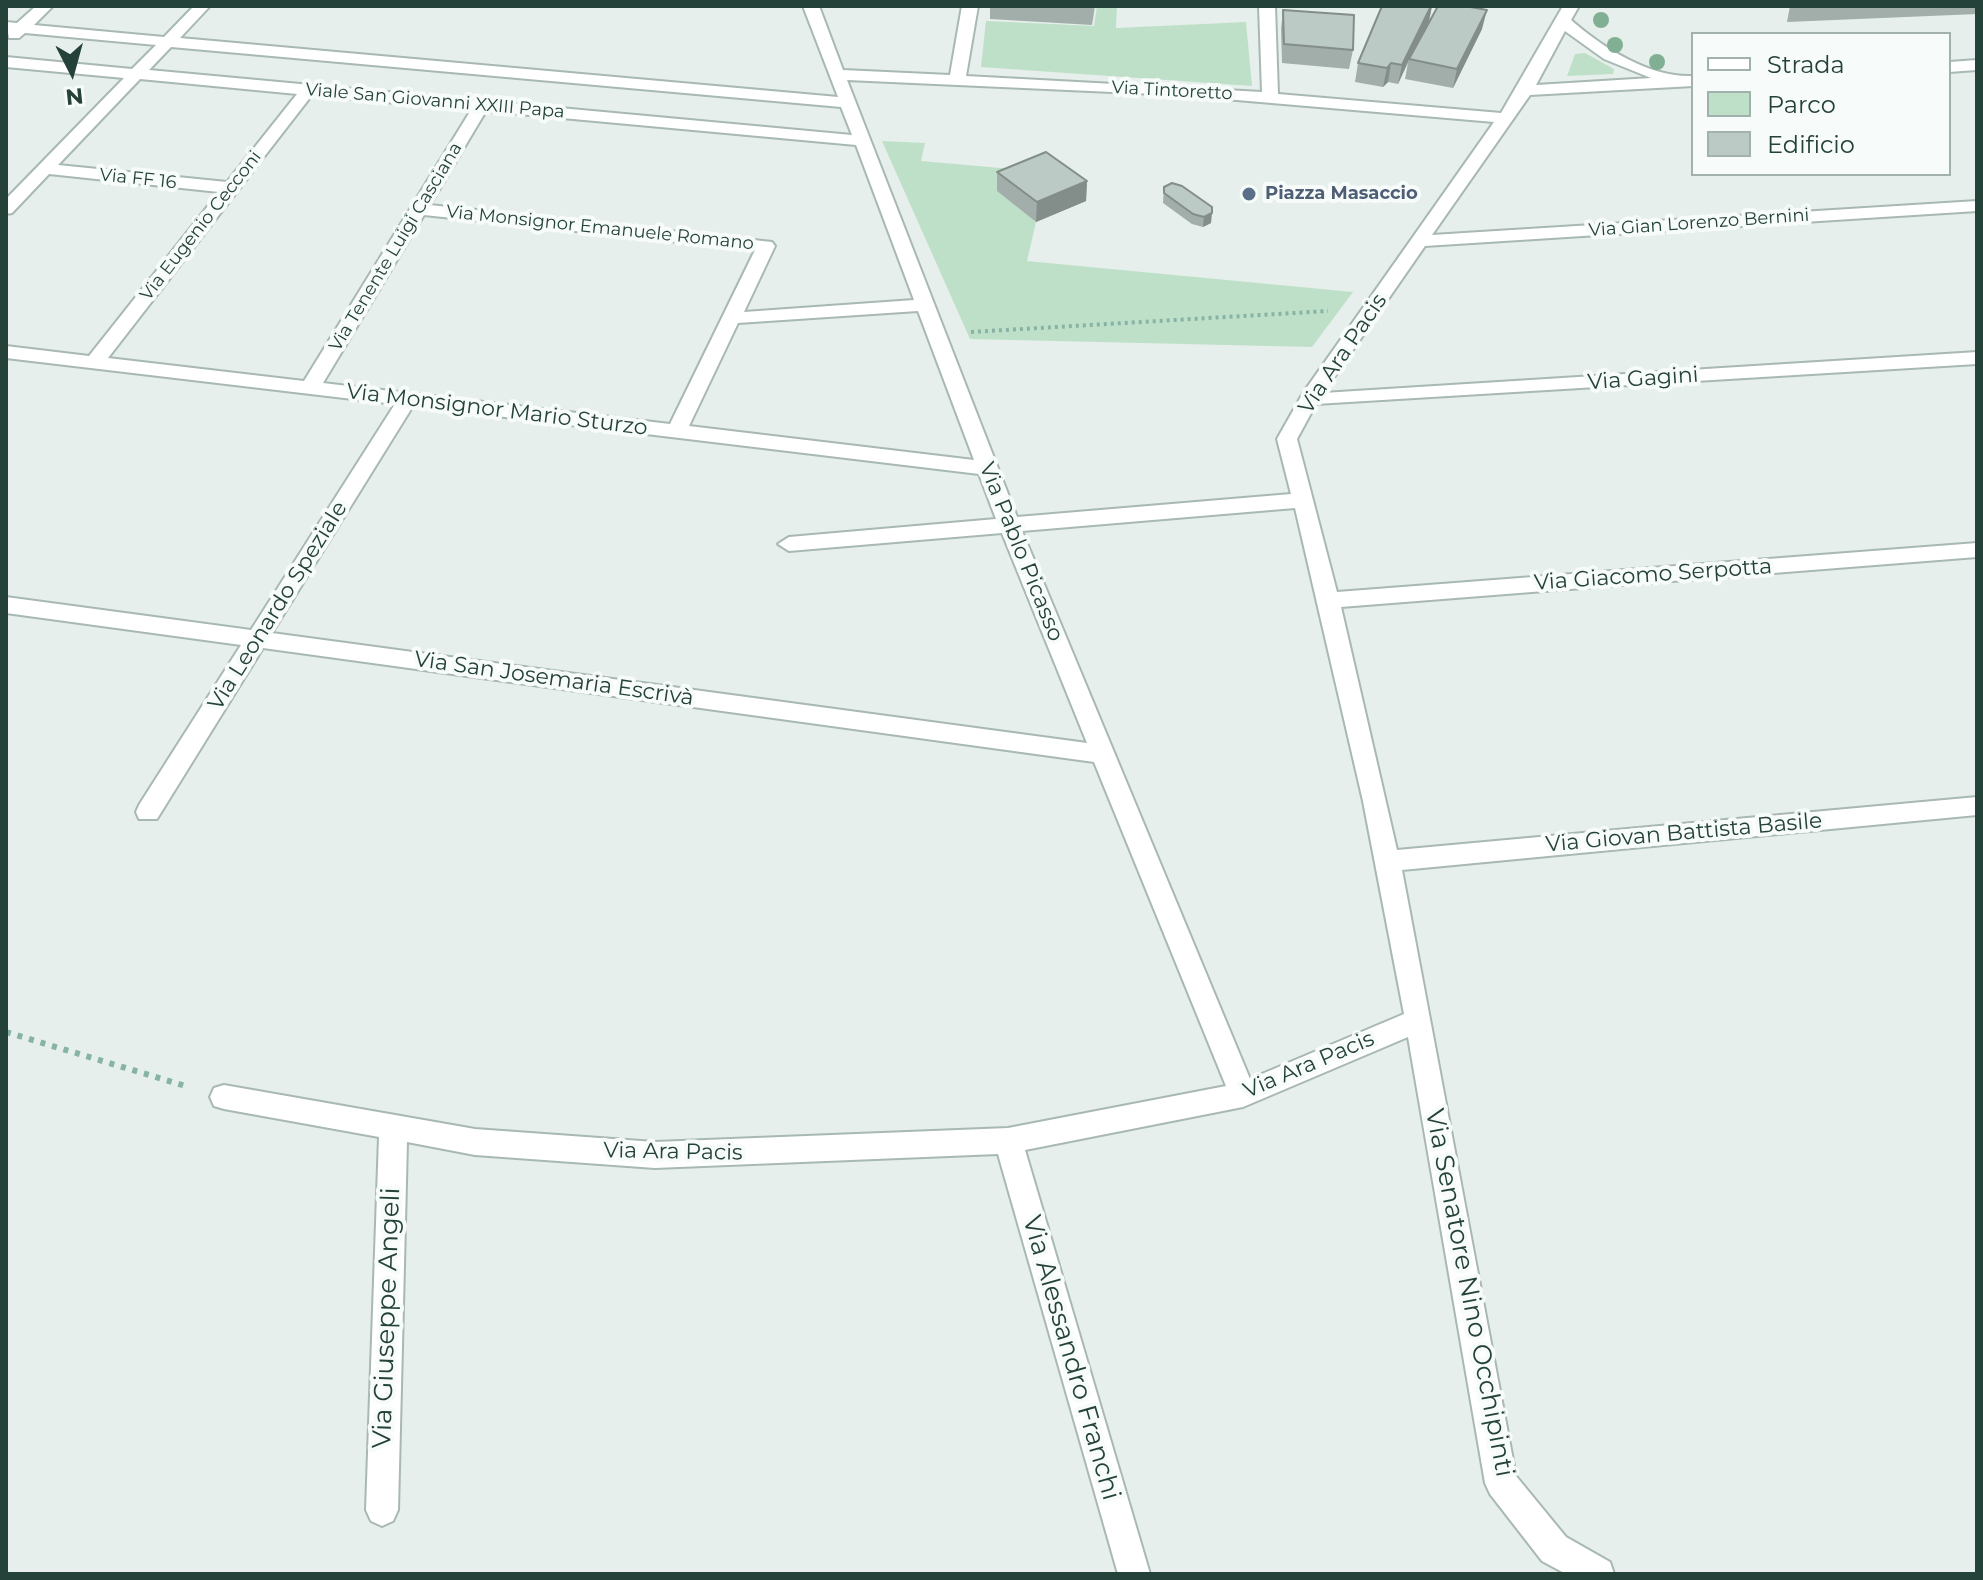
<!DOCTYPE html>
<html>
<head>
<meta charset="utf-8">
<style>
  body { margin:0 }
  #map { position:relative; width:1983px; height:1580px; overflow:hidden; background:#e6efeb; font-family:Montserrat,sans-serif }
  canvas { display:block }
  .frame { position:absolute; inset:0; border:8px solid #24423a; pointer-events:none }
  .legend { position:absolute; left:1691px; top:32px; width:260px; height:144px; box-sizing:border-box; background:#f7fbf9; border:2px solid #a3b1ad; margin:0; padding:10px 14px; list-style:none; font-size:24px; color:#24423a }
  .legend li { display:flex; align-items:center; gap:16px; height:40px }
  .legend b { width:40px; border:2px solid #a3b1ad }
  .north { position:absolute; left:32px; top:32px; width:80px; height:80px; -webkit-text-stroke:6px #f7fbf9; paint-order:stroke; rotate:174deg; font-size:22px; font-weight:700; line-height:32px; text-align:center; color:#24423a }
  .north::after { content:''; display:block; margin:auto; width:28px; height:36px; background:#24423a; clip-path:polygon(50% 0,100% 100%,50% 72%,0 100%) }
</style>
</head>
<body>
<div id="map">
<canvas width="1983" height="1580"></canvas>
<div class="frame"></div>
<ul class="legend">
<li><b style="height:10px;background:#fff"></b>Strada</li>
<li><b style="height:22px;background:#bfe0c8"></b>Parco</li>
<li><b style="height:22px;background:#bbcac4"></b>Edificio</li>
</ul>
<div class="north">N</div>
</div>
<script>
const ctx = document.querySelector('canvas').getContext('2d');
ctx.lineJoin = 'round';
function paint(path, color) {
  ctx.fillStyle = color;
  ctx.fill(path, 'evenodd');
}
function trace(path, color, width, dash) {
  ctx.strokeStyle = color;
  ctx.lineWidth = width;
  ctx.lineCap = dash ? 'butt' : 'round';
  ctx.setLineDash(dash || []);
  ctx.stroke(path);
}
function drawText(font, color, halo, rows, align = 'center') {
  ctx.font = font + ' Montserrat,sans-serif';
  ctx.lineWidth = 8;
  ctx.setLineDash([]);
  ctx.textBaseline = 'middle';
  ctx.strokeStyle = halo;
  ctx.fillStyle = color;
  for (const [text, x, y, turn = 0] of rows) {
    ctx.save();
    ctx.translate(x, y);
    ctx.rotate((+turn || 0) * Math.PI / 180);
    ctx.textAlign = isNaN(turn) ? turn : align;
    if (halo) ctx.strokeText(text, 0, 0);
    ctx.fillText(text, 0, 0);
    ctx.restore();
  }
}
const green = new Path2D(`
  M1097,6H1117L1116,28L1246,22L1252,86L981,67L986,21L1094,26Z
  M1585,53L1614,69L1613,74L1567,76L1575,54Z
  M882,141L925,143L921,161L1046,172L998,191L1036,222L1027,261L1353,292L1312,347L970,339Z`);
const pathFar1 = new Path2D(`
  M971,332L1328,311`);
const path = new Path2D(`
  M6,1032L189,1087`);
const minor = new Path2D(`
  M36,6H53L34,25L164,37L194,6H210L180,38L838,97L803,6H819L843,70L950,75L962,6H978L966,76L1262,92L1259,6H1275L1278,94L1501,113L1563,6H1579L1571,20C1604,49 1651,78 1693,76V86L1530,95L1432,235L1977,201V211L1425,246L1323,393L1977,352V364L1316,404L1297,439L1337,592L1977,543V557L1341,607L1397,850L1977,797V815L1402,870L1516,1476L1566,1537L1610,1562L1614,1574H1566L1542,1561L1490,1494L1485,1483L1408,1037L1243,1107L1025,1150L1150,1574H1118L998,1154L655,1168L475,1155L407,1142L398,1510L393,1521L382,1526L371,1521L366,1510L379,1137L224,1109L214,1106L210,1097L214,1088L224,1085L475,1129L655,1142L1008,1128L1226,1086L1094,762L263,648L157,819H139L136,812L139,805L241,645L6,613V597L251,630L395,404L6,358V346L89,356L219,192L49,174L12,213L6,214V199L124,78L6,67V57L132,69L156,45L25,33L19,38H9L6,22L17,23ZM1565,31L1604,59L1651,78L1536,85ZM171,47L841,107L852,135L149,70ZM140,79L297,94L227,182L58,165ZM847,80L1178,95L1494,122L1303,393L1277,439L1291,494L1017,517ZM312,95L471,110L304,381L108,358ZM486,111L856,145L914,300L744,312L775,246L772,242L430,205ZM424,215L755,250L670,424L323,383ZM918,311L974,460L689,426L738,323ZM413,406L979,474L996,519L789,537L778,544L789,551L1002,533L1087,743L272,633ZM1295,508L1363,801L1404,1014L1250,1079L1022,531Z
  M1977,60V70L1949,72V62Z`);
const trees = [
  [1601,20],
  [1615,45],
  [1657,62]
];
const wall = new Path2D(`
  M990,6H1095L1092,25L990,19Z
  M1199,6H1228L1227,7Z
  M1382,6H1432L1429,21L1438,6H1496L1471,7L1482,29L1453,88L1405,79L1408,63L1398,84L1388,82L1383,87L1355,82L1358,63Z
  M1790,6H1977V14L1787,22Z
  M1283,10L1353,50L1349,69L1282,63L1281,29Z
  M997,172L1087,181L1086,201L1036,222L997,191Z
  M1182,186L1211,223L1203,227L1192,224L1163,203L1164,187Z`);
const shadedWall = new Path2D(`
  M1431,6H1432L1429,21L1409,59L1398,84L1402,65Z
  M1487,10L1482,29L1453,88L1457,69Z
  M1391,63L1388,82L1383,87L1387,68Z
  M1087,181L1086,201L1036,222L1037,202Z
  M1212,213L1211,223L1203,227L1204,217Z`);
const building = new Path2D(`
  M1382,6H1431L1402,65L1391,63L1387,68L1358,63Z
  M1438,6H1465L1487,10L1457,69L1409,59Z
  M1283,10L1354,15L1353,50L1284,44Z
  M1046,152L1087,181L1037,202L997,172Z
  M1172,183L1182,186L1212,207V213L1204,217L1193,214L1164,193V187Z`);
const markers = [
  [1249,194,8,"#5c6f8a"]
];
const farStreetnames = [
  ["Via Tintoretto",1172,91,3],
  ["Viale San Giovanni XXIII Papa",435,101,5],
  ["Via FF 16",138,179,6],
  ["Via Gian Lorenzo Bernini",1699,223,-4],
  ["Via Eugenio Cecconi",201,226,-52],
  ["Via Monsignor Emanuele Romano",600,228,6],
  ["Via Tenente Luigi Casciana",396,247,-59]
];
const farServicenames = [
  ["Piazza Masaccio",1265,194]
];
const streetNames = [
  ["Via Ara Pacis",1343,354,-56],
  ["Via Gagini",1643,379,-4],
  ["Via Monsignor Mario Sturzo",497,410,7],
  ["Via Pablo Picasso",1021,552,68],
  ["Via Giacomo Serpotta",1653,575,-4],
  ["Via Leonardo Speziale",278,606,-58],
  ["Via San Josemaria Escrivà",554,679,8],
  ["Via Giovan Battista Basile",1684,833,-5],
  ["Via Ara Pacis",1309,1065,-23],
  ["Via Ara Pacis",673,1152,1]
];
const nearStreetnames = [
  ["Via Senatore Nino Occhipinti",1469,1293,79],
  ["Via Giuseppe Angeli",387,1318,-88],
  ["Via Alessandro Franchi",1071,1358,74]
];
paint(green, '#bfe0c8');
trace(minor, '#a8b8b2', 4);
trace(pathFar1, '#86b3a5', 4, [3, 4]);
trace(path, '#86b3a5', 6, [5, 7]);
paint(minor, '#fff');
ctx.fillStyle = '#80af93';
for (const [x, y] of trees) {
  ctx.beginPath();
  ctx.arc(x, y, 8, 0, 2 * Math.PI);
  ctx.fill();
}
paint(wall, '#a1aea9');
paint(shadedWall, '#838d89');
paint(building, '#bbcac4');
trace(building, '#838d89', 2);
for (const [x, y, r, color] of markers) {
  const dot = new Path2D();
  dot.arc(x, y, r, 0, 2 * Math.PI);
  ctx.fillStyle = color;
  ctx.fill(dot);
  trace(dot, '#f7fbf9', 3);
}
drawText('18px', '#24423a', '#f7fbf9', farStreetnames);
drawText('bold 18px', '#4e5e75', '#f7fbf9', farServicenames, 'left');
drawText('22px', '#24423a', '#f7fbf9', streetNames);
drawText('26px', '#24423a', '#f7fbf9', nearStreetnames);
</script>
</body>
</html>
